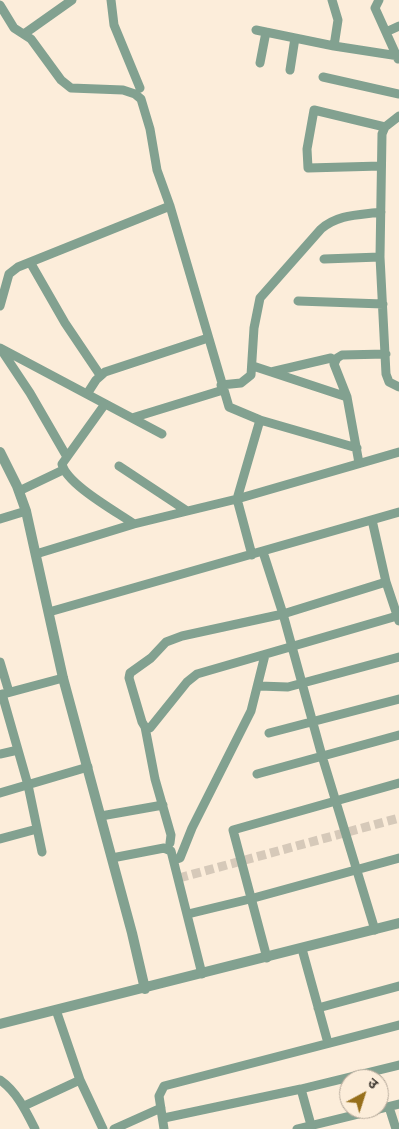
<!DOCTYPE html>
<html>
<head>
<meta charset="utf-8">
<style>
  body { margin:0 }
  #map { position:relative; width:399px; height:1129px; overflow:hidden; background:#fcedda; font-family:"PT Sans Narrow","Noto Sans Devanagari",sans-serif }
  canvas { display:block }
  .north { position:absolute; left:339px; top:1069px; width:50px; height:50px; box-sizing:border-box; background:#fcedda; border:1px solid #b1a597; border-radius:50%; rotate:40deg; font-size:14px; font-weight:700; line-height:20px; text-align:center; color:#403a33 }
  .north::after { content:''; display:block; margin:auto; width:18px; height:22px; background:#976f1b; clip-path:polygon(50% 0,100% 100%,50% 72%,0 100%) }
</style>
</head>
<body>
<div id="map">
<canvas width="399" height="1129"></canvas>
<div class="north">उ</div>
</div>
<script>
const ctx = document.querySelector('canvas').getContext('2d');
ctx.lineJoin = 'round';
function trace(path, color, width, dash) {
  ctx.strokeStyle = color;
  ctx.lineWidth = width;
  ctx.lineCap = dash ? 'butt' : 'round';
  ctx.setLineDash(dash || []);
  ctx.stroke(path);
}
const minorTunnel = new Path2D(`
  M179,878L399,818`);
const minor = new Path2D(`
  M111,0L114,25L140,88
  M332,0L338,20L334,46
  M379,0L375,8L398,59
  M0,5L14,28L31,39L61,80L71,88L123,90L135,94L141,99L150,129L157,170L170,206L229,407L260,420L357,448
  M256,30L334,46L399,56
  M386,32L399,26
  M24,34L72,0
  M260,63L266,32
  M290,70L295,38
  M323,77L399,94
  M399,116L385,127L382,134L380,257L386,374L389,382L399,387
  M381,166L308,168L307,149L314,110L385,127
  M324,259L380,257
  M30,262L65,323L100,375
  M298,301L383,304
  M0,306L9,274L18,267L170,206
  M0,348L162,434
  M2,351L30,393L67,457
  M253,366L347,397
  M271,372L331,358
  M221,385L241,383L251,375L254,328L260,298L321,229C338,214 359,215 381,212
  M87,394L96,380L105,372L208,338
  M105,404L62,464C66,484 117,512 134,524
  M132,418L223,390
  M359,463L347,397L334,364L337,358L342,355L386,354
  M119,466L187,511
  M19,491L63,470
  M0,519L26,511
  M372,520L386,582L399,621
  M263,552L283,614L322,756L375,930
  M36,554L134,524L237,499L399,452
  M252,555L237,499L260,420
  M386,582L283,614L182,636L166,642L151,658L130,673L129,678L142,722L145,727L150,728L187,682L197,674L397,616
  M49,612L399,512
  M0,662L9,692
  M259,686L288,687L399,657
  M2,694L28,785L42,852
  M0,695L63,678
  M145,727L155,779L171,835L170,843
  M269,733L399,699
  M0,754L18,750
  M257,774L399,735
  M0,793L88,767
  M101,816L163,805
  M0,839L37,829
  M112,858L164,848L171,851L202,974
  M174,860L180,858L192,828L251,711L265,655
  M188,914L250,899L399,858
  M302,949L328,1043
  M267,958L233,830L399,783
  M318,1008L399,986
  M56,1010L80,1080L103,1129
  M0,1080C17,1092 26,1111 35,1129
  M301,1089L311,1125
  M24,1106L80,1080
  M389,1107L396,1129
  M164,1118L301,1089L399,1065
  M114,1129L161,1108
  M164,1129L159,1096L164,1086L399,1025
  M297,1129L399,1104`);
const tertiary = new Path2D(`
  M0,452L17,486L26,511L63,678L132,933L145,989
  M0,1024L399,923`);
trace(minorTunnel, '#d6c9b9', 9, [9, 4.5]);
trace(minor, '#82a190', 9);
trace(tertiary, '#82a190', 10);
</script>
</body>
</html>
